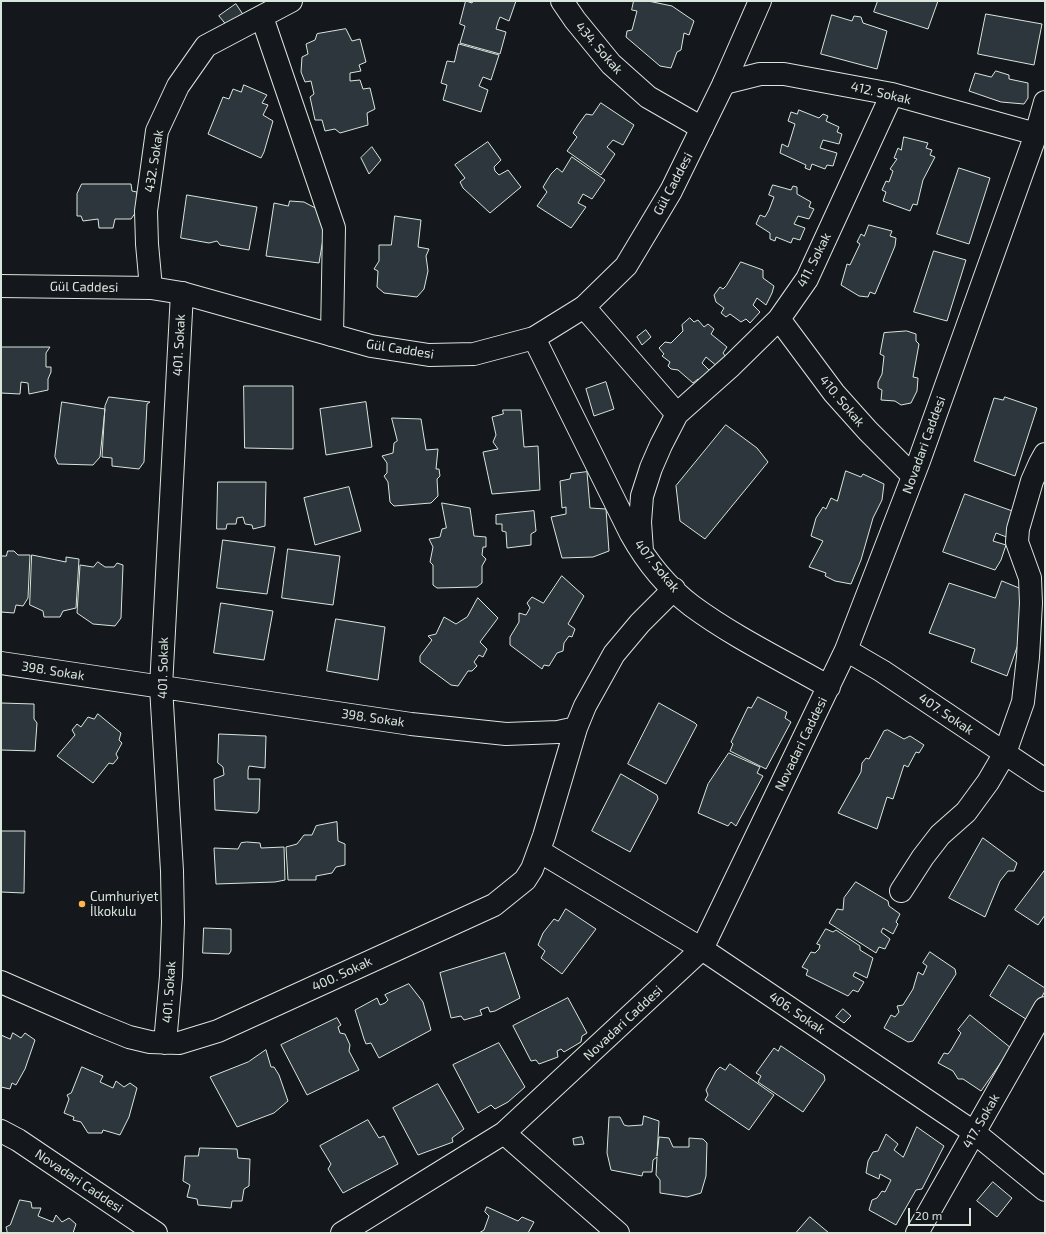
<!DOCTYPE html>
<html>
<head>
<meta charset="utf-8">
<style>
  body { margin:0 }
  #map { position:relative; width:1046px; height:1234px; overflow:hidden; background:#14181c; font-family:"Exo 2",sans-serif }
  canvas { display:block }
  .frame { position:absolute; inset:0; border:2px solid #d8e6dc; pointer-events:none }
  .scale { position:absolute; left:908px; top:1208px; width:63px; height:18px; box-sizing:border-box; border:2px solid #d8e6dc; border-top:0; padding-left:5px; font-size:12px; line-height:14px; white-space:nowrap; color:#d8e6dc; -webkit-text-stroke:3px #14181c; paint-order:stroke }
</style>
</head>
<body>
<div id="map">
<canvas width="1046" height="1234"></canvas>
<div class="frame"></div>
<div class="scale">20 m</div>
</div>
<script>
const ctx = document.querySelector('canvas').getContext('2d');
ctx.lineJoin = 'round';
function paint(path, color) {
  ctx.fillStyle = color;
  ctx.fill(path, 'evenodd');
}
function trace(path, color, width, dash) {
  ctx.strokeStyle = color;
  ctx.lineWidth = width;
  ctx.lineCap = dash ? 'butt' : 'round';
  ctx.setLineDash(dash || []);
  ctx.stroke(path);
}
function drawText(font, color, halo, rows, align = 'center') {
  ctx.font = font + ' "Exo 2",sans-serif';
  ctx.lineWidth = 3;
  ctx.setLineDash([]);
  ctx.textBaseline = 'middle';
  ctx.strokeStyle = halo;
  ctx.fillStyle = color;
  for (const [text, x, y, turn = 0] of rows) {
    ctx.save();
    ctx.translate(x, y);
    ctx.rotate((+turn || 0) * Math.PI / 180);
    ctx.textAlign = isNaN(turn) ? turn : align;
    if (halo) ctx.strokeText(text, 0, 0);
    ctx.fillText(text, 0, 0);
    ctx.restore();
  }
}
const building = new Path2D(`
  M466,1L472,3L473,1H516L509,21L500,17L498,22L496,29L506,32L500,54L460,43L465,26L460,24Z
  M634,1H648L672,6L694,21L689,35L684,33L681,50L677,52L671,68L660,66L626,37L627,31L632,30L637,11L632,10Z
  M878,1H938L928,29L874,12Z
  M236,4L244,16L228,27L219,16Z
  M986,14L1042,24L1034,65L978,54Z
  M832,15L852,21L854,16L861,17L863,23L887,31L877,69L821,54Z
  M346,29L352,41L360,39L366,62L359,65L361,71L350,73V81L360,80L363,89L370,88L375,109L367,113L368,125L340,133L335,129L325,131L322,120H315L310,97L314,94L311,81L305,82L301,72L302,57L308,54L306,44L315,40L317,34Z
  M459,44L499,55L491,80L483,77L479,86L488,90L481,112L443,100L447,85L441,83L447,61L454,62Z
  M996,71L1009,75V79L1028,83V98L1024,104L1001,102L969,91L975,73L991,77Z
  M244,85L267,95L262,103L268,105L263,115L273,121L264,152L261,158L208,134L223,97L229,99L233,89L241,92Z
  M601,103L634,125L623,145L613,140L607,147L615,154L601,175L567,151L577,137L573,133L578,125L586,114L592,115Z
  M799,110L819,118L823,114L828,116L826,121L839,127L837,132L842,134L839,144L823,140L820,148L837,153L833,166L827,165L825,169L812,164L810,170L805,168L806,165L780,153L782,144L788,147L795,124L788,121L791,112L797,114Z
  M904,137L928,143L926,148L932,150L930,155L935,157L923,180L917,205L913,204L910,211L883,201L886,192L882,190L886,181L889,182L893,171L890,169L897,159L894,158L898,148L901,150Z
  M488,142L501,160L494,167L495,171L499,175L508,170L521,187L490,213L463,188L460,182L465,178L455,165Z
  M372,147L381,160L369,174L361,158Z
  M572,157L605,180L592,199L583,194L578,203L586,207L571,228L537,206L547,192L543,187L551,174L557,168L562,172Z
  M959,168L990,178L969,244L937,234Z
  M82,184H131L132,191L137,192L136,212L131,219H115L113,228H99L98,219L83,221L81,216H77V194Z
  M773,185L791,190L793,186L797,187V194L811,202L809,207L814,209L809,219L798,216L794,224L805,228L800,240L793,238L791,243L776,237L775,241L770,239V233L756,224L760,215L765,217L769,210L774,197L769,195Z
  M187,195L257,207L249,250L220,245L217,241L209,243L181,238Z
  M290,201L304,202L321,211L324,233L319,263L266,256L274,203L288,206Z
  M395,216L421,220L418,247L429,249L426,256L428,271L424,289L417,297L384,293L377,287L378,271L374,269L379,261V245H391Z
  M869,225L892,231L890,236L896,238L895,246L875,294L870,292L868,297L859,296L841,285L847,264L850,265L860,244L857,242L861,234L864,236Z
  M934,251L966,260L947,321L914,312Z
  M741,262L763,270V278L774,286L772,293L766,305L757,298L753,305L760,312L750,323L746,319L741,322L730,314L726,317L721,313L724,308L716,302L714,295L720,287L723,289L726,286Z
  M690,318L694,322L698,320L704,327L708,324L714,329L711,334L727,347L723,353L726,357L718,367L706,357L702,363L712,373L703,383L698,379L693,383L678,370L671,369L668,366L670,362L662,356L664,354L659,348L665,342L671,343L683,331L682,325Z
  M646,330L651,337L642,345L637,337Z
  M907,331L916,334V341L919,344L913,377L918,378L917,391L911,403L901,405L895,401L881,400L882,390L878,388V382L882,374L884,356L880,354L884,333Z
  M1,347H50L46,353V367H51V372L48,379V390L29,394L28,383L21,382L20,394L1,393Z
  M606,382L614,409L594,416L586,389Z
  M244,386H293V449L245,448Z
  M109,397L150,402L147,404L144,462L139,469L112,466V458L102,457L105,406Z
  M1005,397L1037,408L1015,476L974,461L994,398L1003,400Z
  M62,402L105,409L100,457L93,465L58,464L55,457Z
  M366,402L372,447L326,455L320,409Z
  M503,410H521L524,447L538,446L540,490L492,494L483,452L498,449L493,442L496,435L492,417L503,414Z
  M392,418L421,419L426,450L438,449L436,469H439L440,476L437,479L438,496L431,503L394,506L390,502L388,482L384,476L387,473V463L382,456L393,453L394,443L397,441Z
  M726,425L757,448L768,462L705,539L680,521L676,486Z
  M846,471L861,477L863,474L884,484L882,500L873,518L861,560L851,584L835,581L825,576L826,573L809,567L823,541L811,536L816,518L823,507L826,509L831,498L837,501Z
  M587,472L590,508L606,509L609,551L593,557L562,558L551,517L566,514V507L562,508L560,481L570,479L571,474Z
  M218,482H266L265,526L253,529L252,525L245,524L243,517L237,518L236,524H227L226,529H217Z
  M349,487L361,531L315,545L304,498Z
  M965,494L1018,513L1009,538L996,533L993,541L1006,545L1001,560L995,570L943,552Z
  M442,503L470,508L474,536L486,537V547H483L482,555L486,559L482,566V583L477,587L437,588L433,585V565L430,562L433,547L429,539L440,537L442,529L446,528Z
  M534,511L536,531L531,534V545L507,548L506,532L502,531V524H496V515Z
  M223,540L275,547L267,594L217,588Z
  M288,549L340,556L333,605L282,598Z
  M8,551H14L18,555H30L28,598L23,606L16,605L14,613L1,612V556H6Z
  M32,555L66,562V557L79,559L76,608L63,611L60,617H44L43,611L30,605Z
  M98,562L105,567H114L117,563L123,565L121,618L115,626L93,624L77,613L80,565L93,567Z
  M562,576L584,596L568,624L575,629L572,637L569,636L564,643L563,651L557,653L549,666L544,665L542,669L510,645V637L519,622V613L526,615L530,608L527,603L532,597L543,603Z
  M1002,581L1024,590L1022,633L1007,676L971,662L975,649L929,633L949,583L995,598Z
  M478,598L498,618L480,642L487,649L483,657L479,655L474,662L477,666L472,671H468L458,686L451,685L420,662V656L432,640L428,636L436,634L444,617L456,624L467,617Z
  M221,603L273,611L264,660L214,653Z
  M336,619L385,627L378,680L327,671Z
  M758,697L787,712L785,718L791,722L766,769L730,751L733,744L731,742L748,707L751,708Z
  M1,703L34,704V719L37,723L35,751L1,750Z
  M659,703L695,723L697,725L666,784L628,764Z
  M98,714L121,733L119,740L122,743L116,754L118,758L113,764L109,763L93,783L57,756L75,735L72,730L77,724L81,727L88,717L94,719Z
  M888,730L904,739L910,736L924,745L919,753L916,752L908,767L904,765L893,799L887,797L877,829L838,813L861,772L862,763L866,758L869,759L884,731Z
  M219,734L266,736L265,768L249,766L248,770V779H260L259,810L257,813L215,810L214,779L224,775L223,767L218,763Z
  M729,753L760,767L757,773L763,776L736,826L731,822L728,826L698,813L708,784Z
  M621,774L657,795L658,799L630,852L592,831Z
  M337,822L338,841L345,844V865L336,867L332,873L316,876V880H288L286,847L297,844L304,835H312L316,826Z
  M1,831H25L24,893L1,892Z
  M983,838L1017,863L1014,871H1008L1000,881L985,917L949,898Z
  M247,842L260,843L261,848L284,847L285,880L275,882L216,884L214,848L238,849L241,843Z
  M1045,870V915L1038,925L1015,910Z
  M856,882L888,901L889,906L900,914L896,922L898,924L893,934L883,928L881,932L890,939L885,949L879,947L876,953L829,923L837,909L843,910L844,898Z
  M566,909L596,929L562,974L541,958L545,951L538,945L543,933L554,919L558,921Z
  M204,928L231,929V951L229,954L203,953Z
  M826,929L833,932L836,930L860,946V950L873,958L867,978L855,972L853,976L864,982L858,992L853,990L848,996L806,975L808,970L802,967L811,952L815,953L819,949L820,945L817,944Z
  M930,952L955,969L956,974L913,1041L908,1042L884,1028L891,1015L895,1017L899,1012L897,1006L903,1005L913,989L918,972L923,975L927,966L923,963Z
  M505,953L520,998L495,1011L490,1012L488,1007L480,1010L482,1015L464,1020L461,1016L451,1018L440,973Z
  M1009,965L1045,988V991L1029,1021L990,996Z
  M409,984L423,1002L431,1030L379,1058L371,1043L366,1044L364,1039L355,1010L377,998L380,1005L385,1003L388,1000L385,995Z
  M568,998L587,1033L582,1036L581,1042L564,1052L561,1049L557,1051L558,1057L539,1064L536,1060L531,1061L513,1026Z
  M843,1009L851,1016L844,1023L836,1017Z
  M970,1015L1011,1048L981,1091L963,1079H958L953,1071L938,1063L944,1053L948,1054L951,1050L961,1033L958,1030Z
  M337,1018L341,1025L338,1027L340,1033L345,1034L350,1045L349,1051L359,1070L307,1095L281,1045Z
  M13,1033L21,1038L25,1033L35,1040L25,1069L16,1085L12,1083L10,1089L1,1087V1035L10,1039Z
  M499,1043L525,1087L508,1102L495,1109L491,1105L478,1113L453,1065Z
  M781,1046L824,1075L825,1080L803,1112L758,1082L761,1076L756,1073L774,1048L778,1051Z
  M266,1050L271,1067H274L279,1075L288,1101L274,1113L237,1127L210,1077L248,1062Z
  M730,1064L774,1095L749,1130L705,1100L708,1095L706,1090L716,1071L720,1067L725,1070Z
  M82,1067L103,1076L100,1082L113,1088L116,1081L124,1087L130,1083L137,1088L129,1117L120,1135L103,1130L102,1133H88L81,1122L73,1120L74,1117L64,1113L69,1099L67,1095L71,1093Z
  M438,1084L464,1129L452,1138L453,1142L418,1155L393,1108Z
  M644,1116L659,1121L657,1156L659,1137L669,1138L673,1147H689V1138L703,1139L707,1143L706,1176L701,1193L687,1197L660,1193V1180L656,1175L657,1157L653,1160L652,1172H643L642,1176L611,1170L607,1153L609,1117H620L624,1125L628,1126L642,1125Z
  M368,1120L379,1138L384,1136L398,1164L343,1193L328,1169L331,1164L320,1146Z
  M917,1127L944,1146L922,1189L916,1190L896,1225L869,1210L872,1200L877,1198L882,1191L885,1192L891,1180L880,1174L879,1179L866,1173L868,1161L873,1152L878,1151L886,1134L898,1144L894,1150L903,1157Z
  M582,1137L584,1144L574,1145L573,1139Z
  M200,1148L237,1149L238,1158L250,1159L249,1186L244,1189L242,1201H232L231,1208L198,1205L197,1199L187,1197L190,1185L183,1181L185,1156H198Z
  M993,1182L1012,1198L997,1217L977,1201Z
  M20,1200L31,1202L32,1208H41L38,1216L53,1222L56,1215L62,1222L69,1218L76,1224L73,1233H7V1231L6,1227L10,1225Z
  M487,1207L518,1221L522,1217L534,1222L528,1233H479L484,1230L489,1216L485,1212Z
  M810,1217L829,1233H796Z`);
const minor = new Path2D(`
  M562,1L575,20L611,64L648,97L702,128
  M262,17L334,228L332,335
  M724,83L760,74H784L892,94L1036,134
  M151,288L147,244L146,211L157,131L178,86L206,46L291,1
  M584,307L677,414
  M779,319L834,393L868,431L913,476
  M534,338L631,534C646,561 667,587 692,606C734,637 784,661 829,687
  M642,551L640,522L642,496L651,468L661,445L677,414L731,366L779,319L807,279L892,94
  M846,650L882,671L1045,780
  M1,663L411,724L506,734L558,732L576,728
  M539,851L702,949L975,1133L1045,1190
  M901,891L923,857L940,835L966,812L988,782L1005,753L1023,702L1028,657L1031,603L1030,578L1017,542L1018,529L1032,481L1040,463L1045,454
  M1,982L97,1024L129,1037L150,1042L179,1043L218,1031L494,905L525,880L532,869L544,836L576,728L585,706L614,654L640,623L674,589
  M165,1043L171,976L173,922L172,871L161,687L182,293
  M1,1131L18,1140L156,1233
  M504,1133L618,1233
  M342,1233L504,1133L702,949L846,650L919,461L1036,134L1045,102
  M917,1233L1045,1008`);
const major = new Path2D(`
  M1,286L151,288L182,293L371,346L429,355L474,354L534,338L584,307L626,266L671,191L724,83L760,1`);
const markers = [
  [82,904,4,"#ffb74d"]
];
const streetNames = [
  ["434. Sokak",599,48,49],
  ["412. Sokak",881,93,13],
  ["432. Sokak",154,161,-81],
  ["Gül Caddesi",673,184,-62],
  ["411. Sokak",814,260,-63],
  ["Gül Caddesi",84,287,1],
  ["401. Sokak",179,345,-87],
  ["Gül Caddesi",400,349,9],
  ["410. Sokak",842,401,50],
  ["Novadari Caddesi",924,445,-70],
  ["407. Sokak",657,566,51],
  ["401. Sokak",163,668,-89],
  ["398. Sokak",53,671,9],
  ["407. Sokak",946,714,34],
  ["398. Sokak",373,718,8],
  ["Novadari Caddesi",801,744,-64],
  ["400. Sokak",342,974,-25],
  ["401. Sokak",169,992,-86],
  ["406. Sokak",797,1013,34],
  ["Novadari Caddesi",623,1023,-43],
  ["417. Sokak",981,1121,-60],
  ["Novadari Caddesi",79,1181,34]
];
const poiNames = [
  ["Cumhuriyet",90,897],
  ["İlkokulu",90,912]
];
paint(building, '#2c363c');
trace(building, '#d8e6dc', 1);
trace(minor, '#d8e6dc', 24);
trace(major, '#d8e6dc', 24);
trace(minor, '#14181c', 22);
trace(major, '#14181c', 22);
for (const [x, y, r, color] of markers) {
  const dot = new Path2D();
  dot.arc(x, y, r, 0, 2 * Math.PI);
  ctx.fillStyle = color;
  ctx.fill(dot);
  trace(dot, '#14181c', 1.5);
}
drawText('13px', '#d8e6dc', '#14181c', streetNames);
drawText('13px', '#d8e6dc', '#14181c', poiNames, 'left');
</script>
</body>
</html>
